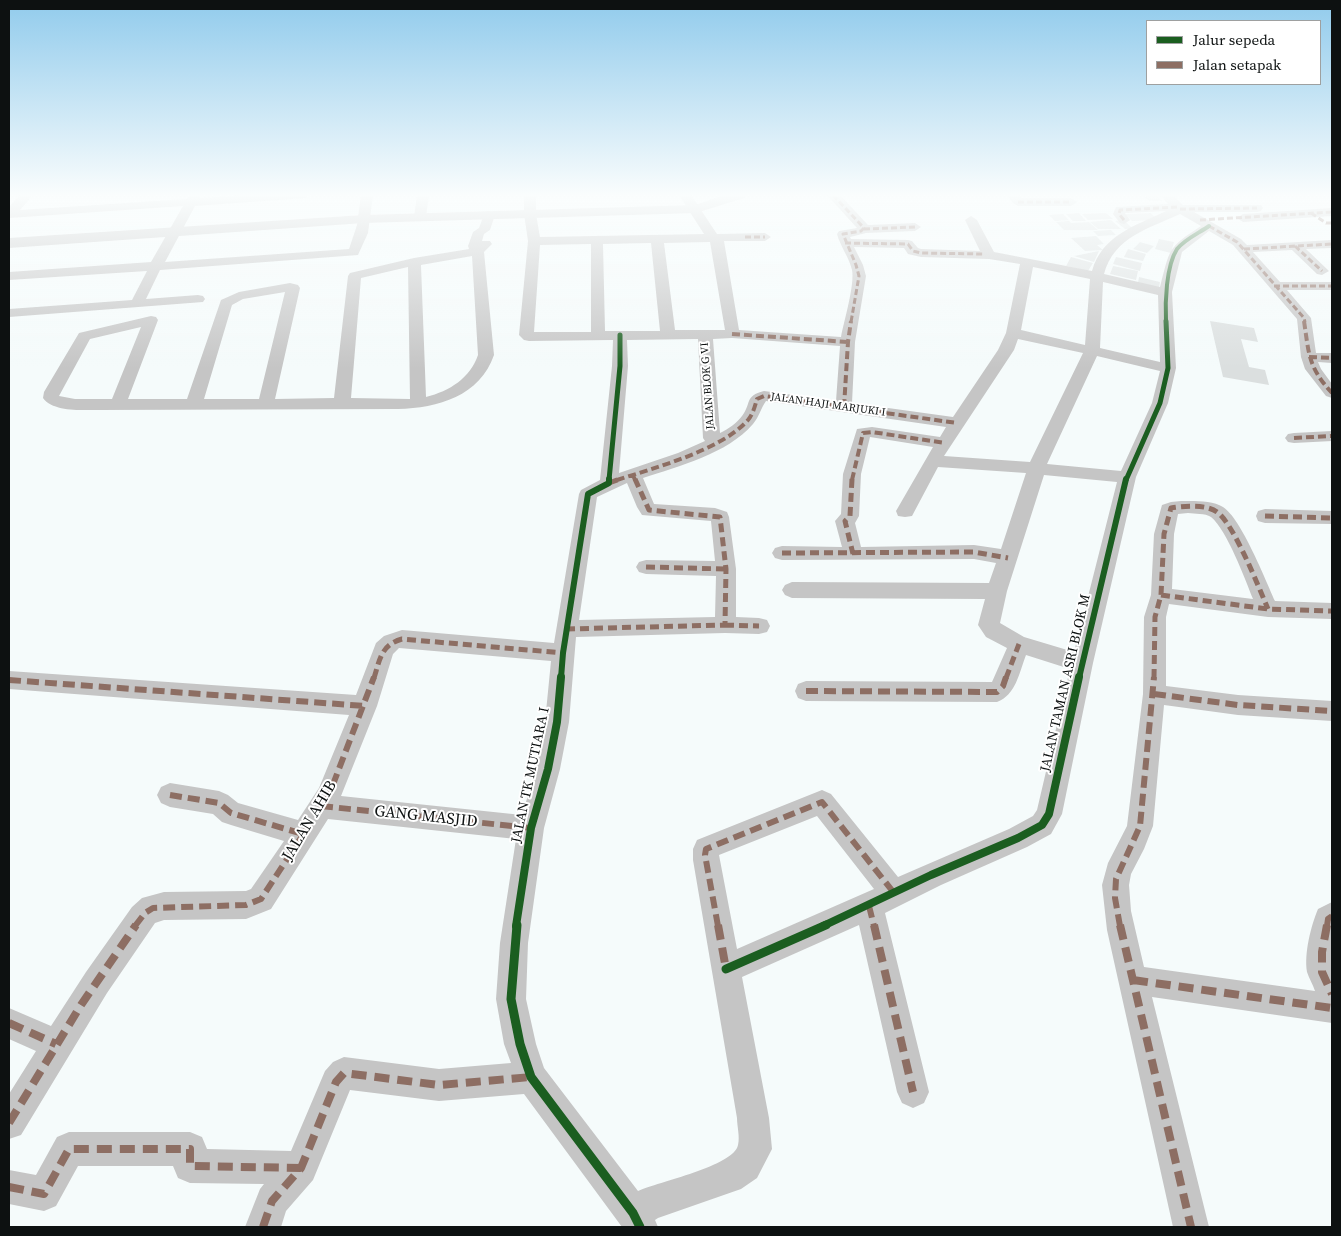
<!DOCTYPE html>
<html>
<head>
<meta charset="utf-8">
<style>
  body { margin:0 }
  #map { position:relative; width:1341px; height:1236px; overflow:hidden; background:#f5fbfb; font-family:"Source Serif 4",serif }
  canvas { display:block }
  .frame { position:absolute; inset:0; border:10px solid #0d1111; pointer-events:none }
  .legend { position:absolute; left:1146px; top:20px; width:175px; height:65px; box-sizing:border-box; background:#fff; border:1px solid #9ea0a0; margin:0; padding:6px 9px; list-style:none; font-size:15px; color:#0d1111 }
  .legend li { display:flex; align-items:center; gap:10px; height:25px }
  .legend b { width:25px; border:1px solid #9ea0a0 }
</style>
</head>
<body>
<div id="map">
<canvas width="1341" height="1236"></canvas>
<div class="frame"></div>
<ul class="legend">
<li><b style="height:6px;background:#1b5e20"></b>Jalur sepeda</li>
<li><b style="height:6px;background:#8d6e63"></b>Jalan setapak</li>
</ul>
</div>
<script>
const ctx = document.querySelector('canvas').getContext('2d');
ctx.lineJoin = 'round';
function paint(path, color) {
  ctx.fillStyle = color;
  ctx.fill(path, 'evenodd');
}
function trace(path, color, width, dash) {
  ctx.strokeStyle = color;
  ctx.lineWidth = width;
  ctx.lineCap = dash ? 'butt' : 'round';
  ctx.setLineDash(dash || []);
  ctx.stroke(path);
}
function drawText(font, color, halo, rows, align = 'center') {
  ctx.font = font + ' "Source Serif 4",serif';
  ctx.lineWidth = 4;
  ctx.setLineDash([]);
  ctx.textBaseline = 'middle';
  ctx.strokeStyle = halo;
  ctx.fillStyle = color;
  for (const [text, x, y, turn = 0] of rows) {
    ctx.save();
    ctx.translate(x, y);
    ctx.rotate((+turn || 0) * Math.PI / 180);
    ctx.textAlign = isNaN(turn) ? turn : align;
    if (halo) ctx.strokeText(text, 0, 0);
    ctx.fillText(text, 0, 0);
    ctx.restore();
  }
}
const building = new Path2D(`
  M1144,195H1157L1162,201H1149Z
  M1079,213L1086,221H1073L1066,214Z
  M1106,213L1113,219L1088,220L1082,214Z
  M1151,213L1158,220L1132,221L1125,214Z
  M1063,214L1069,220L1055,221L1049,215Z
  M1111,220L1121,229H1098L1090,222Z
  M1124,220L1133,229H1125L1115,221Z
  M1069,221L1071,223L1089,222L1098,230H1064L1056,222Z
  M1111,230L1116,235L1098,236L1093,231Z
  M1096,236L1104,244L1097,245L1103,250L1085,251L1071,238Z
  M1159,239L1174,242L1171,253L1155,249Z
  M1140,242L1154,246L1147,253L1133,249Z
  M1128,249L1146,254L1143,261L1124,257Z
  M1099,251L1094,262L1074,256Z
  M1071,257L1093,263L1088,271L1066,266Z
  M1116,257L1142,263L1140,271L1113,264Z
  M1113,266L1138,271L1136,280L1110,274Z
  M1139,277L1160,282L1159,288L1138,283Z
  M1210,321L1254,328L1258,342L1241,339L1249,367L1265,370L1269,385L1223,377Z`);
const minor = new Path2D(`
  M20,195H33L20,210L187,199L189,195H201L199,198L246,195H311L305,198L195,206L165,262L349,249L357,225L361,195H373L368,233L358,255L160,270L146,299L198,295L203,296L205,299L203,302L9,317V309L132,300L147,271L9,280V272L151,262L183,206L9,218V207Z
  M417,195H429L426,217L420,221L414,217Z
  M524,195H536V214L540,237L704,234L679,195H691L717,234L765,233L771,237L765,241H724L739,330L841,337C844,321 855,284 852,270C849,257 840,246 837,234L839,231L857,228L827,195H840L868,225L915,223L921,227L915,231L866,233L850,237L851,239L908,240L912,241L918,248L921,249L980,251L965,220L971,216L977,220L994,252L1092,271C1102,235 1135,226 1166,211L1125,213L1130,220L1124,224L1120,223L1113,214L1116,207L1168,204L1160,195H1173L1183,205H1261L1263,208L1261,211L1257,212H1194L1241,239L1247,245L1332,240V248L1306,249L1329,271L1322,275L1317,274L1292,250L1253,252L1280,282H1332V290H1287L1311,318L1316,353H1332V363L1318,362L1321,369L1332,384V398L1326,396L1305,369L1301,357L1297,319L1233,245L1209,231L1182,252L1172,292L1176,368L1168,403L1136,477L1093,663L1062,814L1051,834L1027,847L941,885L885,913L929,1092L924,1103L913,1108L902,1103L897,1092L859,925L742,977L769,1118L772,1149L757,1178L741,1189L658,1218L655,1220L658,1227H622L524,1094L439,1101L350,1090L313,1180L286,1211L281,1227H245L260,1189L264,1184L190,1183L178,1178L173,1166H78L56,1206L44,1211L9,1204V1170L36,1175L57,1137L69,1132H190L202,1137L207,1149L291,1151L325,1071L333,1062L344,1057L439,1069L511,1063L504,1044L496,999L500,943L516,839L328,819L271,909L246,919L164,920L155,923L107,993L21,1135L9,1139V1094L36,1051L9,1039V1008L51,1026L86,972L132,907L142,898L164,892L246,891L251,889L284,841L231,825L222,822L213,814L170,807L161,803L157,795L161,787L170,783L219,791L228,795L238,803L298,820L319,788L349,715L9,689V671L356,695L376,643L384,636L402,630L554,643L579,494L581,490L600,480L612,366L613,340L529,341L524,340L519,335L528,241L524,214ZM1180,214L1201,226C1167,248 1170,249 1160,287L1104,274C1114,237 1148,229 1180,214ZM710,242L725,330H675L664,243ZM651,243L660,331H605L603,244ZM591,244V332H534L540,245ZM854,247L904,248L908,254L921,257L989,259L1020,264L1006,333L998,350L953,417L852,403L855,342L866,276L863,265ZM1033,267L1090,279L1085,345L1021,330ZM1103,282L1158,295L1160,362L1100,348ZM732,338L840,346L836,401L764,391C744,396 752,403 742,416C737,423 728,429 720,433L713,339ZM698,339L703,438L705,441L678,453L619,473L628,366L627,340ZM1018,339L1083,353L1030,462L944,456L1014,350ZM1097,356L1160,371L1152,403L1121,471L1047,464ZM766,401L946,427L940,437L872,427L857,429L843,474L841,514L835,521L842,547L782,546L775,548L772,553L775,558L782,560L974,559L996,563L989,583L792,582L785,585L782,590L785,595L792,598L985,599L978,625L986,637L1007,648L992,682L806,681L798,684L795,691L798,698L806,701L997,702C1016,695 1019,673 1026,655L1070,669L1037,810L1033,816L1009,829L898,877L831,794L822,790L697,840L693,849V860L737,1118C737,1126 740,1137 738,1145C734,1166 658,1182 638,1191L544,1068L536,1044L526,999L528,943L544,828L560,769L569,722L576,637L725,633L759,634L767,632L770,626L767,620L759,618L736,617V569L729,517L727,512L715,508L654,504L643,478C679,466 727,454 753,424C759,417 761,408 766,401ZM870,437L933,447L896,511L898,516L905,517L912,516L938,467L1026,473L1001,549L974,545L861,547L855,523L859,516L861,474ZM1044,475L1117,482L1074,652L1024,637L1000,623L1007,591ZM627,483L637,507L642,515L711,521L715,561L646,560L639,562L636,567L639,572L646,574L716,576L715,617L579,620L597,497ZM399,648L551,661L545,722L536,769L522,815L341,796L377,706L393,654ZM817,816L874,889L737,949L719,855Z
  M1007,195H1019L1021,198H1071L1077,202L1071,206H1018L1014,204Z
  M1332,208V216L1243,222L1237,218L1243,214Z
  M489,211L495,215L490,230L484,234L482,241H490L492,244L484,252L494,355C480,396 438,408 398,409L97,410C82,410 53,412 43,398L44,392L79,333L151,316L156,317L158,320L128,399H187L221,300L239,292L290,283L298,285L300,288L275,399L334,398L348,276L350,273L414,258L469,249L468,246L473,232L479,228L485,212ZM472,256L478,355C470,378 450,391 426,397L421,265ZM408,267L410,399L351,398L361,278ZM285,292L259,399H204L232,305L243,299ZM141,327L112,399H75L59,396L90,339Z
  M1332,431V441L1294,443L1288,442L1285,438L1288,434L1294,433Z
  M1181,501C1194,501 1212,500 1223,507C1241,518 1266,581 1275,601L1332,603V619L1268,617L1169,604L1166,617V686L1238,695L1332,701V721L1238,715L1164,705L1153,826L1144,849L1131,874L1129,885L1131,911L1144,967L1315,991C1313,985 1309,978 1307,972C1304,953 1311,926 1318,909L1332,902V1023L1152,997L1209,1227H1173L1107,930L1102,885L1108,863L1127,826L1143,694L1144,617L1151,595L1154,534L1162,505L1171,502ZM1188,513C1195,514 1205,513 1211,517C1227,530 1245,579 1253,599L1172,589L1174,534L1178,514Z
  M1265,509L1332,511V524L1265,523L1258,521L1256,516L1258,511Z`);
const tertiary = new Path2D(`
  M724,195H746L744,198L696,213L364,223L9,248V238L364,215L695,205Z`);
const quietFar4 = new Path2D(`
  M833,195L864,228L861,231L843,234L856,265L859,276L851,322
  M1018,202H1071
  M1180,209L1257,208
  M1311,213L1326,223H1332
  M1124,220L1119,214L1120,210L1177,207
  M1200,220L1332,212
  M1209,226L1237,242L1304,318L1305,322
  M864,229L915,227
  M745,237H765
  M845,243L908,244L913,251L921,253L983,254
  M1295,246L1322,271
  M1244,249L1332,244
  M1274,286H1332`);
const quietFar3 = new Path2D(`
  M1304,321C1309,354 1308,367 1332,393
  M732,334L848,342
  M1309,357L1332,358
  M844,407L848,342L851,321
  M1294,438L1332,436
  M633,475L635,480
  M617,480C654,468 722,450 748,420C753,414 755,406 757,399L764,396L957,423
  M852,480L863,433L872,432L945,443`);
const quietFar2 = new Path2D(`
  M852,479L850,516L845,521L853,554
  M609,483L620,479
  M1265,516L1332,518
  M782,553L974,552L1008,558
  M646,567L726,569
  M1161,595L1268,609L1332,611
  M725,625L759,626
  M566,629L725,625L726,569L720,517L649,510L635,479
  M374,678C380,659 381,645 402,639L563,653
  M1006,678L1019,644
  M1154,678L1155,617L1161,595L1164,534L1171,508C1184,506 1206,504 1217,512C1234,524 1259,588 1268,609`);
const quietFar1 = new Path2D(`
  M9,680L365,706
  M806,691L997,692L1003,686L1006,677
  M1154,694L1238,705L1332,711
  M170,795L219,803L231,813L303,834
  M321,806L531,828
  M869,906L874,926
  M135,926L145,913L153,908L246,905L261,899L329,795L374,677
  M718,926L705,855L706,849L822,802L894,893
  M1120,926L1115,898L1116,879L1140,826L1154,677
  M1327,926L1328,919L1332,916`);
const quiet = new Path2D(`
  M718,925L726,969
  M874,925L913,1092
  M1120,925L1191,1227
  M1327,925L1322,952V972L1332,994
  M1133,980L1332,1008
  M9,1023L56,1044
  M9,1123L81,1005L136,925
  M9,1187L44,1194L69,1149H190V1166L301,1168
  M263,1227L272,1201L301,1168L336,1082L344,1073L439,1085L531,1077`);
const cyclewayFar4 = new Path2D(`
  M1166,322C1165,303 1166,266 1177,249C1185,239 1199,233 1209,226`);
const cyclewayFar3 = new Path2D(`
  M609,480L620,366V335
  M1126,480L1160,403L1168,368L1166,321`);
const cyclewayFar2 = new Path2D(`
  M561,678L563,653L588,494L609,483V479
  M1079,678L1126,479`);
const cyclewayFar1 = new Path2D(`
  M516,926L531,828L548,769L557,722L561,677
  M823,926L931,875L1018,838L1042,825L1049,814L1079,677`);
const cycleway = new Path2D(`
  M517,925L511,999L520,1044L531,1077L633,1213L640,1227
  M726,969L826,925`);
const farStreetnames = [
  ["JALAN BLOK G VI",708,386,-94],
  ["JALAN HAJI MARJUKI I",828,405,8]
];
const streetNames = [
  ["JALAN TAMAN ASRI BLOK M",1066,683,-77],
  ["JALAN TK MUTIARA I",531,775,-78]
];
const nearStreetnames = [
  ["GANG MASJID",426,817,6],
  ["JALAN AHIB",310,821,-59]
];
paint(building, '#dbdfdf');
paint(minor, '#c5c5c5');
paint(tertiary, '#c5c5c5');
trace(quietFar4, '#8d6e63', 3, [6, 3]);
trace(quietFar3, '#8d6e63', 4, [8, 4]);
trace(quietFar2, '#8d6e63', 5, [9, 5]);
trace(quietFar1, '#8d6e63', 6, [12, 6]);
trace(quiet, '#8d6e63', 8, [15, 8]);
trace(cyclewayFar4, '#1b5e20', 4);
trace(cyclewayFar3, '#1b5e20', 5);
trace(cyclewayFar2, '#1b5e20', 6);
trace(cyclewayFar1, '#1b5e20', 8);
trace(cycleway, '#1b5e20', 9);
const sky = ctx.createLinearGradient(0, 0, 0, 368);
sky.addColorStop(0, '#91cbec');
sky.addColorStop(0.53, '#fafdfd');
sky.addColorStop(1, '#fafdfd00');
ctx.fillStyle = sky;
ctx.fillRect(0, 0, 1341, 368);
drawText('11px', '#0d1111', '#fff', farStreetnames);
drawText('14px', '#0d1111', '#fff', streetNames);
drawText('16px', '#0d1111', '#fff', nearStreetnames);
</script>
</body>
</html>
